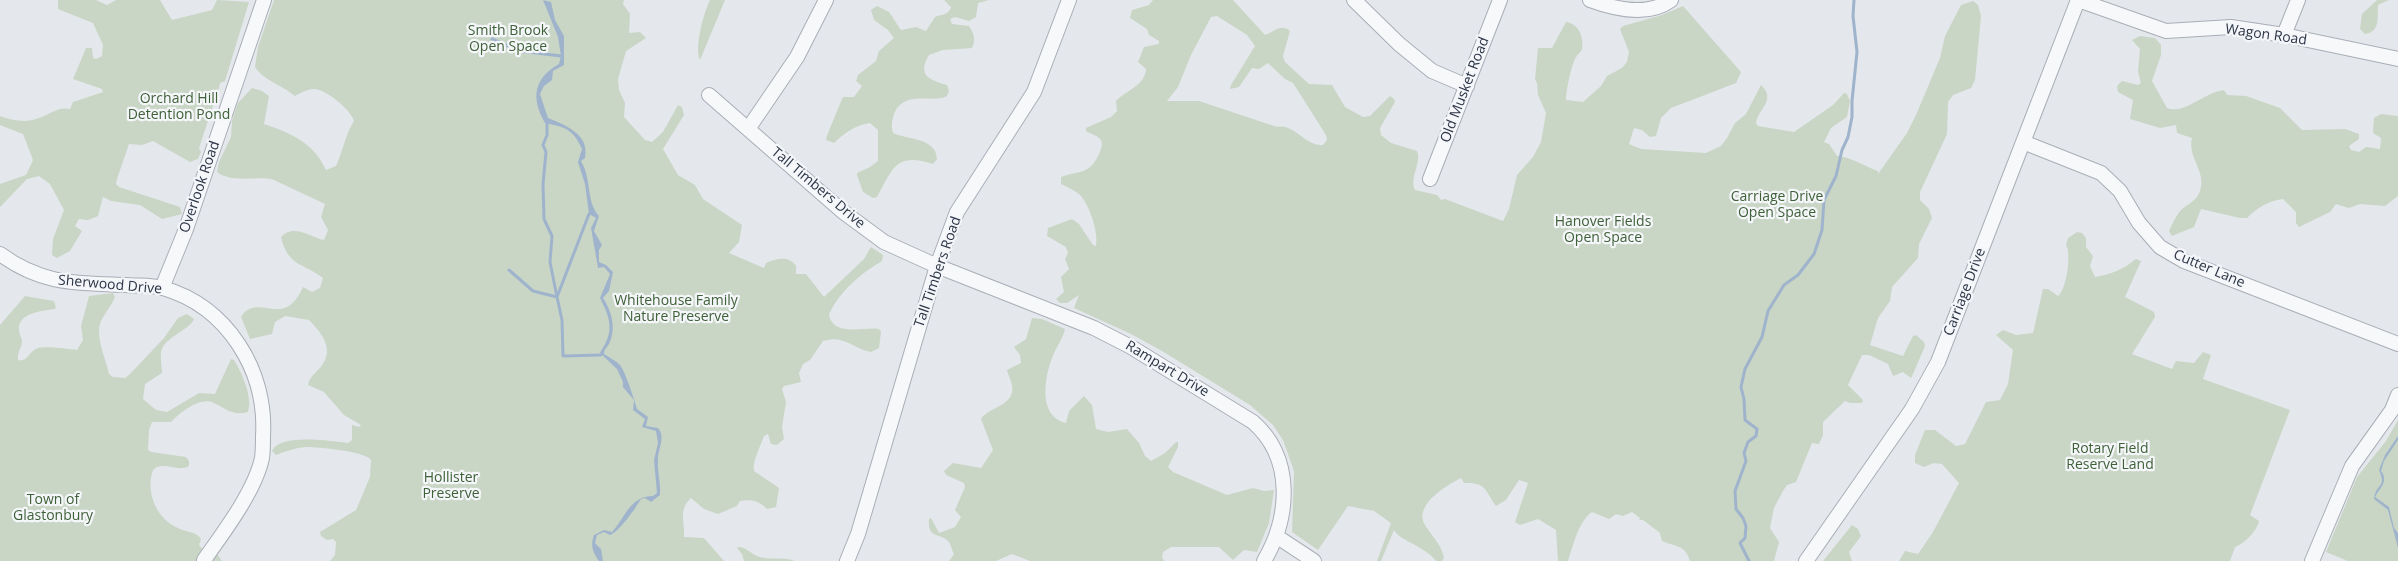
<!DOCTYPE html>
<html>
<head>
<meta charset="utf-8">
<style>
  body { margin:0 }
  canvas { display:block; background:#e4e7ec }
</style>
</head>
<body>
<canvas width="2398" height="561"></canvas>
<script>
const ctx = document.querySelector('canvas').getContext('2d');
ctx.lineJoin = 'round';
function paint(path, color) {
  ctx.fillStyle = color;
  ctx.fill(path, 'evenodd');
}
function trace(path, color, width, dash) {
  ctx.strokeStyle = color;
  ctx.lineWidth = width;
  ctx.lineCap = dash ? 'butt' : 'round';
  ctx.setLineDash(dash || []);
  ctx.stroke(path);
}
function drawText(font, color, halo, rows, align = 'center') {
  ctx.font = font + ' "Open Sans",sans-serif';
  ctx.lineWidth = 4.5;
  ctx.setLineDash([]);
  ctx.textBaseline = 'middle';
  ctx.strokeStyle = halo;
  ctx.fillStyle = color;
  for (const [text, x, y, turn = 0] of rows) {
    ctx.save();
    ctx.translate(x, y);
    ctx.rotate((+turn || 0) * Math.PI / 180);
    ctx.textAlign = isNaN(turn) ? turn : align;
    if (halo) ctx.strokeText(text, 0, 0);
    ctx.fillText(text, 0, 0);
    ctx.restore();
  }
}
const green = new Path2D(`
  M58,0H96L107,5L116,0H160L172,20L212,10L217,0L249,2L225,81L220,83L219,88L199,148L201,152L198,159L190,162L153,141L142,145L129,144L117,179L116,184L119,187L180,207L182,214L162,219L140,205L111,201L103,197L98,216L88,220L79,219L75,226L82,231L70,251L57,258L52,255L53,239L64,210L50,184L39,176L27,179L0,207V184L26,175L33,160L23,134L0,125V116C11,120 24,123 36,119C48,116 57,106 70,109L73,102L103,92L102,89L73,79L86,48H92L93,58L96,59L102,56L103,45L93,23L58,9Z
  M274,0H624L623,4L630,14L629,33L640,32L646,38L626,51L618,79L619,90L625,103L624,117L645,140L652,142L663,132L678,105L682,107L684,115L663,149L678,175L695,185L703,199L742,225L739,242L729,253L764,268L766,263C777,259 788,255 796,266V274H806L824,297L864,259L871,247L883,255L882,261C860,274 840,291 829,314C832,338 866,326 879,329L881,332L879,348L871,352C853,349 845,334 823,341L810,360L803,364L799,373L801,382L784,386L782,389L786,402L782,427L784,439L777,445L771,444L768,434L764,436C761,445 752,462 754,471L779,488L776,507L767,509C759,501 752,499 740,501L737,506L718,514L704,509L691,498C678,510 685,521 684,537L704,538L724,561H330L335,555L336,542L333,539L327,540L321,536L320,532L356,510L370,477L371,460C365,451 318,447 306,447C295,448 286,451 276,455L272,451C280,433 332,441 348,443L352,440V425L359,427L361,425L344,415L324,392L308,385C309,378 314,374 319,369C336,351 323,334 309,320L285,316L275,322L272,334L250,339L241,317C257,291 284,331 303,287L312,292L320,288L323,278C304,263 288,267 281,237C294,223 310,237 324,240L328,230L321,217L325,204L274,180C256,175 233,184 217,172L219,162L231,137L232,120L238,103L252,88L262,91L269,96L264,124C291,133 314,143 326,170L336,166C343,151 345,135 354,121C351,110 326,89 314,89C307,89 300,93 295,96C282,85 263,80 255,67L258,47Z
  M710,0H725L700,60C694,47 704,12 710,0Z
  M944,0H989L978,3L976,17L969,21L955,17L950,19L952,24L969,26C974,33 976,41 972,48L943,50L929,55C917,75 929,80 947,85L949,91L947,96C933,104 904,89 894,114C892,121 891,126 893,133C907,140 936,137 937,159L933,164C896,152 893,168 877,197L873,198L863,192L857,175V173L870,167L878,161V130L870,123C856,125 844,133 834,143L826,140C826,137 842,99 843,97H854L862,86L856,81L858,75L876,61L879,51L894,38L888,30L874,20L871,10L877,6L889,12L901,30L916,27L926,31L935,17C942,14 949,15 951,7Z
  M1153,0H1233L1265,35C1274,32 1281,23 1290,31L1283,56L1285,62L1309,84L1332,85L1345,107L1363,117L1370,116L1390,96L1394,99L1395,102L1380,128L1381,135L1391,143L1417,151C1422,163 1409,177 1415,190L1437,195L1441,200L1445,199L1503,221L1509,209L1517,175L1533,157L1541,142L1546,113L1538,95L1537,83L1535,79L1538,48H1552L1566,22C1579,24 1584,37 1582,49C1581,52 1577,55 1575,59C1571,67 1566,91 1566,100L1583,102L1601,86L1607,76L1622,68L1627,62L1629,52L1620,29L1623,26L1662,15L1683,6L1741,72L1736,83L1671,108L1661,118L1656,136L1650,137L1642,130L1634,128L1629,144L1641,149L1706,153L1721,146L1727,138L1735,123L1746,114L1761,85C1777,100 1758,109 1756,123L1758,126L1794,132L1833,105L1844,93L1847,94L1850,101L1847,117L1831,128L1824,142L1829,144L1837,156C1849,156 1866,167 1878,171V174L1907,133L1916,115L1940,58L1945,36L1961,5L1973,1L1978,5L1981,16L1975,80L1971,88L1953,95L1948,102L1947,134L1920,192V200L1929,209L1932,218L1919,244L1918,258L1892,287L1890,301L1878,318L1870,345L1903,356L1913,336L1916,335L1924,342L1925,346L1913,374L1911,378L1903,372L1893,376L1888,364L1869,355H1862L1848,385L1863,400L1862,403H1850L1845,401L1823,422V435L1819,444L1812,443L1796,482L1787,485L1783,491L1774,508L1770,528L1779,542L1774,561H1690C1685,544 1675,547 1662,541L1660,533L1643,520H1639L1640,518L1632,512L1623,516L1616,514L1609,519L1592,512C1578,522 1573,546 1568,561H1558L1556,530L1538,519L1520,525L1515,522L1528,483L1519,480L1506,500L1496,506C1485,491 1487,482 1464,483L1461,478C1447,485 1413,505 1425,525C1432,537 1441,543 1444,558L1442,561H1436C1425,546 1400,541 1394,530L1381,561H1377L1391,523L1374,511L1348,506L1318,550L1292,532L1294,471L1283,440L1273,425L1250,405L1162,351L1131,334L1074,308L1079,295L1067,303H1060L1056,299L1064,292L1061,277L1069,269L1065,259L1068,253L1066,247L1047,236L1048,228L1072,219L1079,224L1093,245L1096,246C1099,233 1089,203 1079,194C1074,190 1067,187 1061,184V177C1081,170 1089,175 1099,154C1101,149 1104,143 1100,139C1097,135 1090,134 1086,131V128L1111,117L1117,111L1116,101C1126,90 1145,86 1146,69L1138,62L1144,47L1159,44V41L1149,35L1147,29L1130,18L1132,10L1149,5ZM1217,16L1247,35L1255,46L1231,85L1230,89L1239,87L1252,68L1259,69L1268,63L1285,79L1293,83L1326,135L1327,140L1323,145C1306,147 1294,123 1277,127L1199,101H1167L1178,87L1191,55L1211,17Z
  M2377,0H2389L2378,5C2377,16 2381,32 2365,34L2360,29L2362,14Z
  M2140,36L2155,38L2161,45V55L2152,81L2167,108C2184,115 2203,93 2224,90L2227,95L2246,96L2280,108L2302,130L2345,129L2359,134V139L2349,146L2351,150L2359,152L2366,147L2380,149L2381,138L2373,133L2374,118L2381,114L2398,116V196L2385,206L2360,204L2349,208L2336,204L2330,212L2299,227L2296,223V212L2283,199C2268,201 2258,207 2247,218H2240L2201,209L2194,227L2172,236L2169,231C2172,225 2177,214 2181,210C2187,204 2196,202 2200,191C2207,172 2187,157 2192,138L2177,133L2176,125L2160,128L2130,119L2133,100L2118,92L2117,86L2122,81L2138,85L2141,83L2138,72L2140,49L2132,40Z
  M2077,232L2082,233L2086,238V247L2093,256L2090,266L2095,277C2110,275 2124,269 2136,259L2141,261L2125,297L2154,312L2155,317L2132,354L2172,369L2176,361L2194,363L2203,352L2211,355L2203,379L2290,410L2250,515L2259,521C2257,531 2245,543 2235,547L2230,561H1899L1905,551L1918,554L1933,532L1959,483L1942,464L1934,463L1924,467L1915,463V455L1925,430H1935L1956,446L1965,444L1986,402L2000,400L2008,384L2013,350L1996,335L2003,330L2016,335L2033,333L2043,289H2048L2058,296C2066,290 2072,255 2066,245L2068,238Z
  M113,293L115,297C112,305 101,318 100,324C96,339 106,359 109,374L113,377L125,378L130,374L164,338L178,318L187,314L194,319C190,330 164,337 161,352C160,359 162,366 162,373L145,384L143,399L156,410L167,412L199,393L215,394L231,359L234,360C242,373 253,397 248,412C233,416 226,409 214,403C200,396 180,413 171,422H152L149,430L148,450L151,452L186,457L189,461V466C178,473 163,460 153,470C145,493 157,520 180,529C187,532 197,532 201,539L199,545L212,560L217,554L222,561H0V325L25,296L54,301L56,308L54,309C42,311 18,313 19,329C19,333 21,337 22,341C22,348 17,352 18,360C27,363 29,351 38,348C46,346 68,349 77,350L83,340L81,326L89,296Z
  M1032,318L1042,319L1065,329C1063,338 1059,343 1055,351C1045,372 1036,416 1066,423L1069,411L1084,396L1092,405L1096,429L1108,432L1127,429L1139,443L1145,456L1151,461L1165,453L1176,442H1178V447L1168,467L1173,472L1227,495L1253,488L1264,491L1274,490L1269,523L1257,552L1244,550L1233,560L1219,547H1171L1163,552L1162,558L1165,561H1030L1012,554L996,561H949L954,554C952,551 951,545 949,542C941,532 927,540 929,519L931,518L939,533L955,527L961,517L955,510L965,487L964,483L946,475L944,471L953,463L981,468L993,450L981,419C988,407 1016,406 1012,385C1011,380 1008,375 1007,370L1021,363L1020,355L1014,347L1026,339Z
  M2398,420V561H2348L2326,552L2357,477L2386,441Z
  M1852,525L1858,529L1861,536L1849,552L1852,561H1823Z
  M738,547C746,547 750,553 757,556C769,561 782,556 795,561H744L742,554L737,548Z`);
const water = new Path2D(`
  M543,0L551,2L555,20L564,36V65L553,71L552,80L544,86L540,94L548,118C565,125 590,134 585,158L581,161C592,179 586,202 599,216L594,231L602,245L599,250V262L606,265L613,272L609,291L603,298C611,310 617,328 609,344C607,348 604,349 604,354C609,357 616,361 620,365C625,371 635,401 637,409L648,417L646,426L658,428C666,437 658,449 658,459C657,471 661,483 660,495L651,502L645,498L641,499C635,509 619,532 610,535L604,532L597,535L595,543L601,549L603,561H599C593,553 590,546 594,535L604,530L612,532C625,518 630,496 653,496L657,493L654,460L658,443L656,431L642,427L645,419L633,410L634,400L623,387V382L617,369L600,353C602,348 604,347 606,342C614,326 607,312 600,298L610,274L604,267L598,268L591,228L596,218L589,214L585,184L578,162L582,149C573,129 565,127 545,123C531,98 533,79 559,64L561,56L558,37Z
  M2398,436V440L2384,461L2381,471C2389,481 2380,488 2375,497L2389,507L2394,528L2398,533V548L2388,510L2374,499C2376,482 2387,489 2379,470L2385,455Z`);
const stream = new Path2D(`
  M492,39L520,51L561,56
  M589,214L557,297L562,320L563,356L601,355
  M509,270L533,291L557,297L550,262L552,236L544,219L543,184L546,152L543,145L547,135V123
  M1749,561L1740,543L1745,538L1746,526L1743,518L1736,509L1735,491L1746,461L1744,453L1748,442L1756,436L1757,429L1745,420L1744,399L1741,387L1745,369L1762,337L1768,311L1784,285L1798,275L1814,254L1822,230L1824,200L1836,176L1842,150L1848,137L1852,117V101L1857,52L1853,16L1854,0`);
const minor = new Path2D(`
  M1354,0L1399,44L1432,71L1467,86
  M1590,0C1614,9 1648,17 1671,0
  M2078,0L2166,31L2231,27L2284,35L2398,59
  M2284,35L2298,0
  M709,95L842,211L884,242L937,266L1094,328L1131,347L1253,422C1294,458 1290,517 1264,561
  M748,129L797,57L826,0
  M2023,142L2101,173L2120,191L2139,223L2160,247L2184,261L2398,344
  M1430,179L1500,0
  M0,254C42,285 76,283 126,285C137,286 152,285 163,288C228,307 267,371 263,436C263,443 263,451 262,458C255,491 223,533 204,560
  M162,288L186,229L264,0
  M1276,536L1314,561
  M847,561L858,534L937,266L957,212L1034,92L1069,0
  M1806,561L1912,409L1938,362L2078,0
  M2312,561L2352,466L2392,410L2398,395`);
const parkNames = [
  ["Smith Brook",508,31],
  ["Open Space",508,47],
  ["Orchard Hill",179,99],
  ["Detention Pond",179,115],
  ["Carriage Drive",1777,197],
  ["Open Space",1777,213],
  ["Hanover Fields",1603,222],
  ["Open Space",1603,238],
  ["Whitehouse Family",676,301],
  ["Nature Preserve",676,317],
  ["Rotary Field",2110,449],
  ["Reserve Land",2110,465],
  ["Hollister",451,478],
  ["Preserve",451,494],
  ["Town of",53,500],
  ["Glastonbury",53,516]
];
const streetNames = [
  ["Wagon Road",2266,35,8],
  ["Old Musket Road",1465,90,-69],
  ["Overlook Road",200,187,-71],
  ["Tall Timbers Drive",818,188,40],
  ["Cutter Lane",2209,269,23],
  ["Tall Timbers Road",938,272,-71],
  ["Sherwood Drive",110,285,5],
  ["Carriage Drive",1965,292,-69],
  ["Rampart Drive",1167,369,31]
];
paint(green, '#c9d6c5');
paint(water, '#9fb4cc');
trace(stream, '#9fb4cc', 3);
trace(minor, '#a9aeb7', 16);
trace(minor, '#f7f8fa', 14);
drawText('14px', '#3f6138', '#f4f6f9', parkNames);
drawText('14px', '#2b3445', '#f4f6f9', streetNames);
</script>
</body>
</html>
